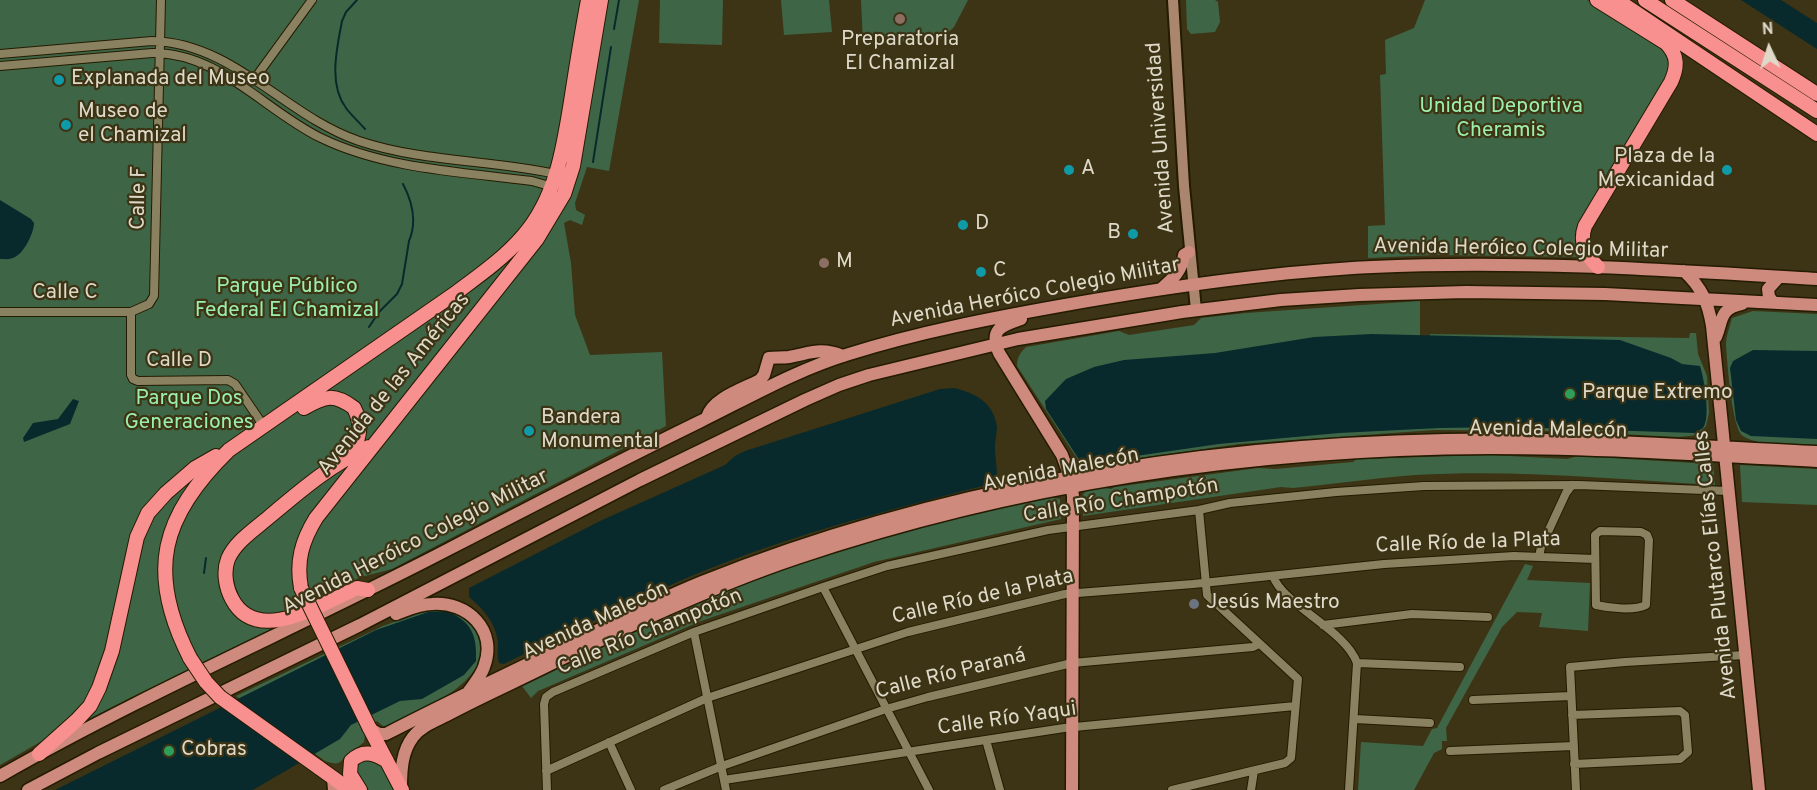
<!DOCTYPE html>
<html>
<head>
<meta charset="utf-8">
<style>
  body { margin:0 }
  #map { position:relative; width:1817px; height:790px; overflow:hidden; background:#3d3415; font-family:Overpass,sans-serif }
  canvas { display:block }
  .north { position:absolute; left:1739px; top:18px; width:60px; height:60px; -webkit-text-stroke:4px #3d3415; paint-order:stroke; rotate:356deg; font-size:16px; font-weight:700; line-height:24px; text-align:center; color:#ded9c8 }
  .north::after { content:''; display:block; margin:auto; width:21px; height:27px; background:#ded9c8; clip-path:polygon(50% 0,100% 100%,50% 72%,0 100%) }
</style>
</head>
<body>
<div id="map">
<canvas width="1817" height="790"></canvas>
<div class="north">N</div>
</div>
<script>
const ctx = document.querySelector('canvas').getContext('2d');
ctx.lineJoin = 'round';
function paint(path, color) {
  ctx.fillStyle = color;
  ctx.fill(path, 'evenodd');
}
function trace(path, color, width, dash) {
  ctx.strokeStyle = color;
  ctx.lineWidth = width;
  ctx.lineCap = dash ? 'butt' : 'round';
  ctx.setLineDash(dash || []);
  ctx.stroke(path);
}
function drawText(font, color, halo, rows, align = 'center') {
  ctx.font = font + ' Overpass,sans-serif';
  ctx.lineWidth = 4.5;
  ctx.setLineDash([]);
  ctx.textBaseline = 'middle';
  ctx.strokeStyle = halo;
  ctx.fillStyle = color;
  for (const [text, x, y, turn = 0] of rows) {
    ctx.save();
    ctx.translate(x, y);
    ctx.rotate((+turn || 0) * Math.PI / 180);
    ctx.textAlign = isNaN(turn) ? turn : align;
    if (halo) ctx.strokeText(text, 0, 0);
    ctx.fillText(text, 0, 0);
    ctx.restore();
  }
}
const green = new Path2D(`
  M0,0H639L609,171L587,167L575,203L576,210L585,215L582,225L570,220L564,223L571,263L575,315L590,355L662,352L666,426L392,569L361,577L282,614L275,627L83,724L56,733L0,765Z
  M660,0H723L722,45L659,43Z
  M781,0H829L832,32L784,35Z
  M861,0H968L954,27L941,39L863,44Z
  M1186,0H1215L1218,2L1220,22L1215,32L1191,34L1187,29Z
  M1425,0H1587L1664,48L1669,54V73L1578,225L1576,238L1582,257L1435,255L1368,258V226L1385,225L1380,75L1386,74L1385,40L1414,28Z
  M1420,301V341H1430V334L1689,338L1690,333H1696L1698,354L1707,376L1709,413L1706,426L1698,435L1679,437L1560,431L1434,430L1239,444L1082,466L1017,366C1017,357 1020,353 1026,347L1119,331L1129,335L1194,325L1201,318L1246,313Z
  M1753,311L1817,314V445C1798,444 1759,447 1743,436C1732,429 1727,360 1726,345C1726,336 1730,326 1732,318Z
  M1490,455L1567,459L1578,456L1694,463L1699,461L1713,462L1715,485C1615,479 1515,469 1415,475C1375,478 1333,484 1293,488L1281,487L1083,516V495L1085,492L1098,487L1111,489L1115,487L1258,468L1275,469L1353,462L1357,459Z
  M1740,465L1817,469V505L1742,502Z
  M1050,497L1060,499L1061,519L874,562L701,621L538,691L531,698L522,686C598,649 674,611 753,581C849,545 950,518 1050,497Z
  M1525,564L1533,566L1527,580L1590,583L1588,631L1539,627L1542,613L1517,612L1502,627L1446,728L1447,741H1442V749L1434,753L1414,790H1358L1361,742L1423,746L1432,729L1437,728Z
  M428,610C447,610 466,612 476,630C502,680 421,709 387,726H383L377,721L363,728L365,735L364,742C360,746 355,748 351,751C339,761 342,767 325,761L236,696L383,626Z
  M365,756L382,764L398,790H369L356,780L353,767Z`);
const water = new Path2D(`
  M1741,0H1781L1817,23V49Z
  M0,200L31,219L34,223C34,233 24,253 15,257C10,260 5,259 0,259Z
  M1372,334L1620,340L1671,358L1682,364L1700,366C1704,378 1711,418 1703,428C1702,429 1696,432 1695,433L1510,427L1440,428L1339,433L1219,444L1088,463L1080,461L1046,409L1045,401L1066,379L1094,367L1124,360L1215,353L1314,337Z
  M1753,350L1817,351V439L1751,436L1741,431L1736,420L1730,368L1733,361Z
  M954,388C976,393 994,403 997,427C997,434 995,440 995,447C995,456 997,466 997,476L991,484C884,511 774,539 673,584C616,609 560,637 504,664L499,663C497,656 498,650 498,643C496,623 484,610 469,597V588L600,521L725,465L735,456L745,451L940,389Z
  M73,399L79,401L70,424L24,442L23,438L33,423L58,419Z
  M447,611C472,622 477,635 476,661L464,675L422,699L400,701L351,725L340,739L253,790H55L376,630L428,612Z`);
const stream = new Path2D(`
  M357,0L346,12L342,21C337,48 328,84 346,108C351,115 359,122 365,129
  M614,29L619,0
  M593,162L611,47
  M369,327L379,312L397,294L402,284L409,241C417,222 412,201 403,184
  M204,573L206,558`);
const street = new Path2D(`
  M0,54L152,41C234,43 285,116 359,141C422,162 492,160 556,174
  M0,66L152,53C219,52 265,111 321,138C385,169 462,172 532,181L553,187
  M253,81L312,0
  M0,312H131L149,304L154,296L161,0
  M131,312V375L133,379L138,381L228,380L235,384L263,425
  M1600,531L1641,532L1647,535L1649,540L1646,605C1634,611 1609,608 1596,605L1595,535Z
  M1539,557L1541,547L1566,493L1572,485
  M1273,576C1283,605 1346,630 1357,663L1349,790
  M823,587L929,790
  M1323,625L1412,614L1488,617
  M694,632L726,790
  M1357,663L1460,667
  M1473,700L1571,696
  M1572,715L1680,711L1685,715L1688,752L1680,759L1574,764
  M1355,719L1430,723
  M986,740L1000,790
  M609,742L631,790
  M1450,751L1574,746
  M546,771L707,698L908,632L1065,594L1193,584L1384,564L1514,556L1595,559
  M724,780L1064,728L1295,706
  M547,790L544,704L546,697L553,692L694,632L823,587L887,566L1048,530L1199,510L1230,503L1336,492L1424,486L1579,485L1728,491
  M664,790L722,766L886,709L928,697L1072,663L1253,647L1259,644
  M1172,790L1285,763L1291,758L1298,679L1207,595L1199,510
  M1251,790L1254,771
  M1576,790L1570,667L1625,662L1745,655`);
const secondary = new Path2D(`
  M1173,0L1184,186L1196,310`);
const primary = new Path2D(`
  M1684,271C1702,288 1708,302 1712,326L1759,790
  M1162,288C1174,278 1182,270 1184,255L1189,252
  M1773,302L1769,297L1768,289L1779,277
  M1021,319C1001,326 989,329 999,353L1062,455L1070,477L1073,496L1072,790
  M1716,337C1723,320 1719,309 1742,304
  M707,417C713,398 743,389 760,380L764,375L769,358C775,357 782,358 789,357C811,353 820,347 843,356
  M396,614C407,610 419,604 432,604C467,601 498,630 484,667C481,676 474,684 469,691
  M372,730L379,734H386C450,701 515,670 580,639C620,619 660,599 702,582C937,488 1192,445 1445,440C1569,437 1693,446 1817,452
  M0,776C145,693 301,626 449,549C532,506 615,463 699,422C748,398 796,370 849,354C919,332 992,318 1065,305C1167,287 1269,272 1372,267C1521,260 1669,270 1817,279
  M333,778L334,790
  M401,787C401,770 402,751 413,737C422,725 438,720 451,713C483,696 515,682 547,666C629,626 711,587 797,558C1020,483 1257,449 1491,448C1600,448 1709,455 1817,461
  M28,790L98,753L360,625L640,480L805,400L839,385L869,375L1018,339L1182,312L1281,300L1359,295L1466,292L1605,294L1817,305`);
const highway = new Path2D(`
  M1597,0L1666,43C1678,55 1678,67 1671,82L1585,226C1579,243 1586,255 1598,267
  M1617,0L1817,134
  M1645,0L1817,111
  M1672,0L1817,94
  M304,408C325,396 334,393 354,408C364,427 358,441 350,459
  M301,588C296,561 302,541 316,518L537,239L564,194L573,166L601,0
  M368,590L357,588C323,603 257,647 232,599C226,588 223,572 228,559C235,542 255,529 269,517C300,491 331,464 369,447
  M190,658C146,572 161,516 229,450L457,292C480,275 504,258 523,236C557,197 564,145 572,95C577,63 582,32 588,0
  M369,727L402,790
  M39,754L77,720L90,706L99,688L112,651L137,537L148,513L166,493L195,468L216,456
  M318,767L350,790
  M360,790L350,774L351,761C363,749 374,753 387,761`);
const highwayBridge = new Path2D(`
  M301,588L369,727
  M190,658L206,682L220,697L318,767`);
const markers = [
  [900,19,6,"#8d6e63"],
  [59,80,6,"#0f9aa8"],
  [66,125,6,"#0f9aa8"],
  [1069,170,6,"#0f9aa8"],
  [1727,170,6,"#0f9aa8"],
  [963,225,6,"#0f9aa8"],
  [1133,234,6,"#0f9aa8"],
  [824,263,6,"#8d6e63"],
  [981,272,6,"#0f9aa8"],
  [1570,394,6,"#2e9e5b"],
  [529,431,6,"#0f9aa8"],
  [1194,604,6,"#6b7280"],
  [169,751,6,"#2e9e5b"]
];
const poiNames = [
  ["Preparatoria",900,41,"center"],
  ["El Chamizal",900,65,"center"],
  ["Explanada del Museo",71,80],
  ["Museo de",78,113],
  ["el Chamizal",78,137],
  ["Plaza de la",1715,158,"right"],
  ["Mexicanidad",1715,182,"right"],
  ["A",1081,170],
  ["D",975,225],
  ["B",1121,234,"right"],
  ["M",836,263],
  ["C",993,272],
  ["Parque Extremo",1582,394],
  ["Bandera",541,419],
  ["Monumental",541,443],
  ["Jesús Maestro",1206,604],
  ["Cobras",181,751]
];
const parkNames = [
  ["Unidad Deportiva",1501,108],
  ["Cheramis",1501,132],
  ["Parque Público",287,288],
  ["Federal El Chamizal",287,312],
  ["Parque Dos",189,400],
  ["Generaciones",189,424]
];
const streetNames = [
  ["Avenida Universidad",1162,138,-94],
  ["Calle F",140,198,-89],
  ["Avenida Heróico Colegio Militar",1521,250,1],
  ["Calle C",65,294],
  ["Avenida Heróico Colegio Militar",1035,294,-11],
  ["Calle D",179,362],
  ["Avenida de las Américas",395,385,-51],
  ["Avenida Malecón",1548,431,1],
  ["Avenida Malecón",1061,471,-11],
  ["Calle Río Champotón",1121,502,-9],
  ["Avenida Heróico Colegio Militar",416,543,-27],
  ["Calle Río de la Plata",1468,544,-2],
  ["Avenida Plutarco Elías Calles",1717,565,-96],
  ["Calle Río de la Plata",983,598,-13],
  ["Avenida Malecón",596,622,-25],
  ["Calle Río Champotón",650,633,-22],
  ["Calle Río Paraná",951,675,-14],
  ["Calle Río Yaqui",1007,720,-8]
];
paint(green, '#3e6646');
paint(water, '#092a2c');
trace(stream, '#092a2c', 2);
trace(street, '#241b00', 10);
trace(secondary, '#241b00', 14);
trace(primary, '#241b00', 15);
trace(highway, '#241b00', 16);
trace(street, '#8a8160', 8);
trace(secondary, '#ab866e', 10);
trace(primary, '#cd8a7d', 12);
trace(highway, '#f99090', 14);
trace(highwayBridge, '#241b00', 16, []);
trace(highwayBridge, '#f99090', 14);
for (const [x, y, r, color] of markers) {
  const dot = new Path2D();
  dot.arc(x, y, r, 0, 2 * Math.PI);
  ctx.fillStyle = color;
  ctx.fill(dot);
  trace(dot, '#3d3415', 2);
}
drawText('21px', '#ded9c8', '#3d3415', poiNames, 'left');
drawText('21px', '#9befac', '#3d3415', parkNames);
drawText('21px', '#ded9c8', '#3d3415', streetNames);
</script>
</body>
</html>
